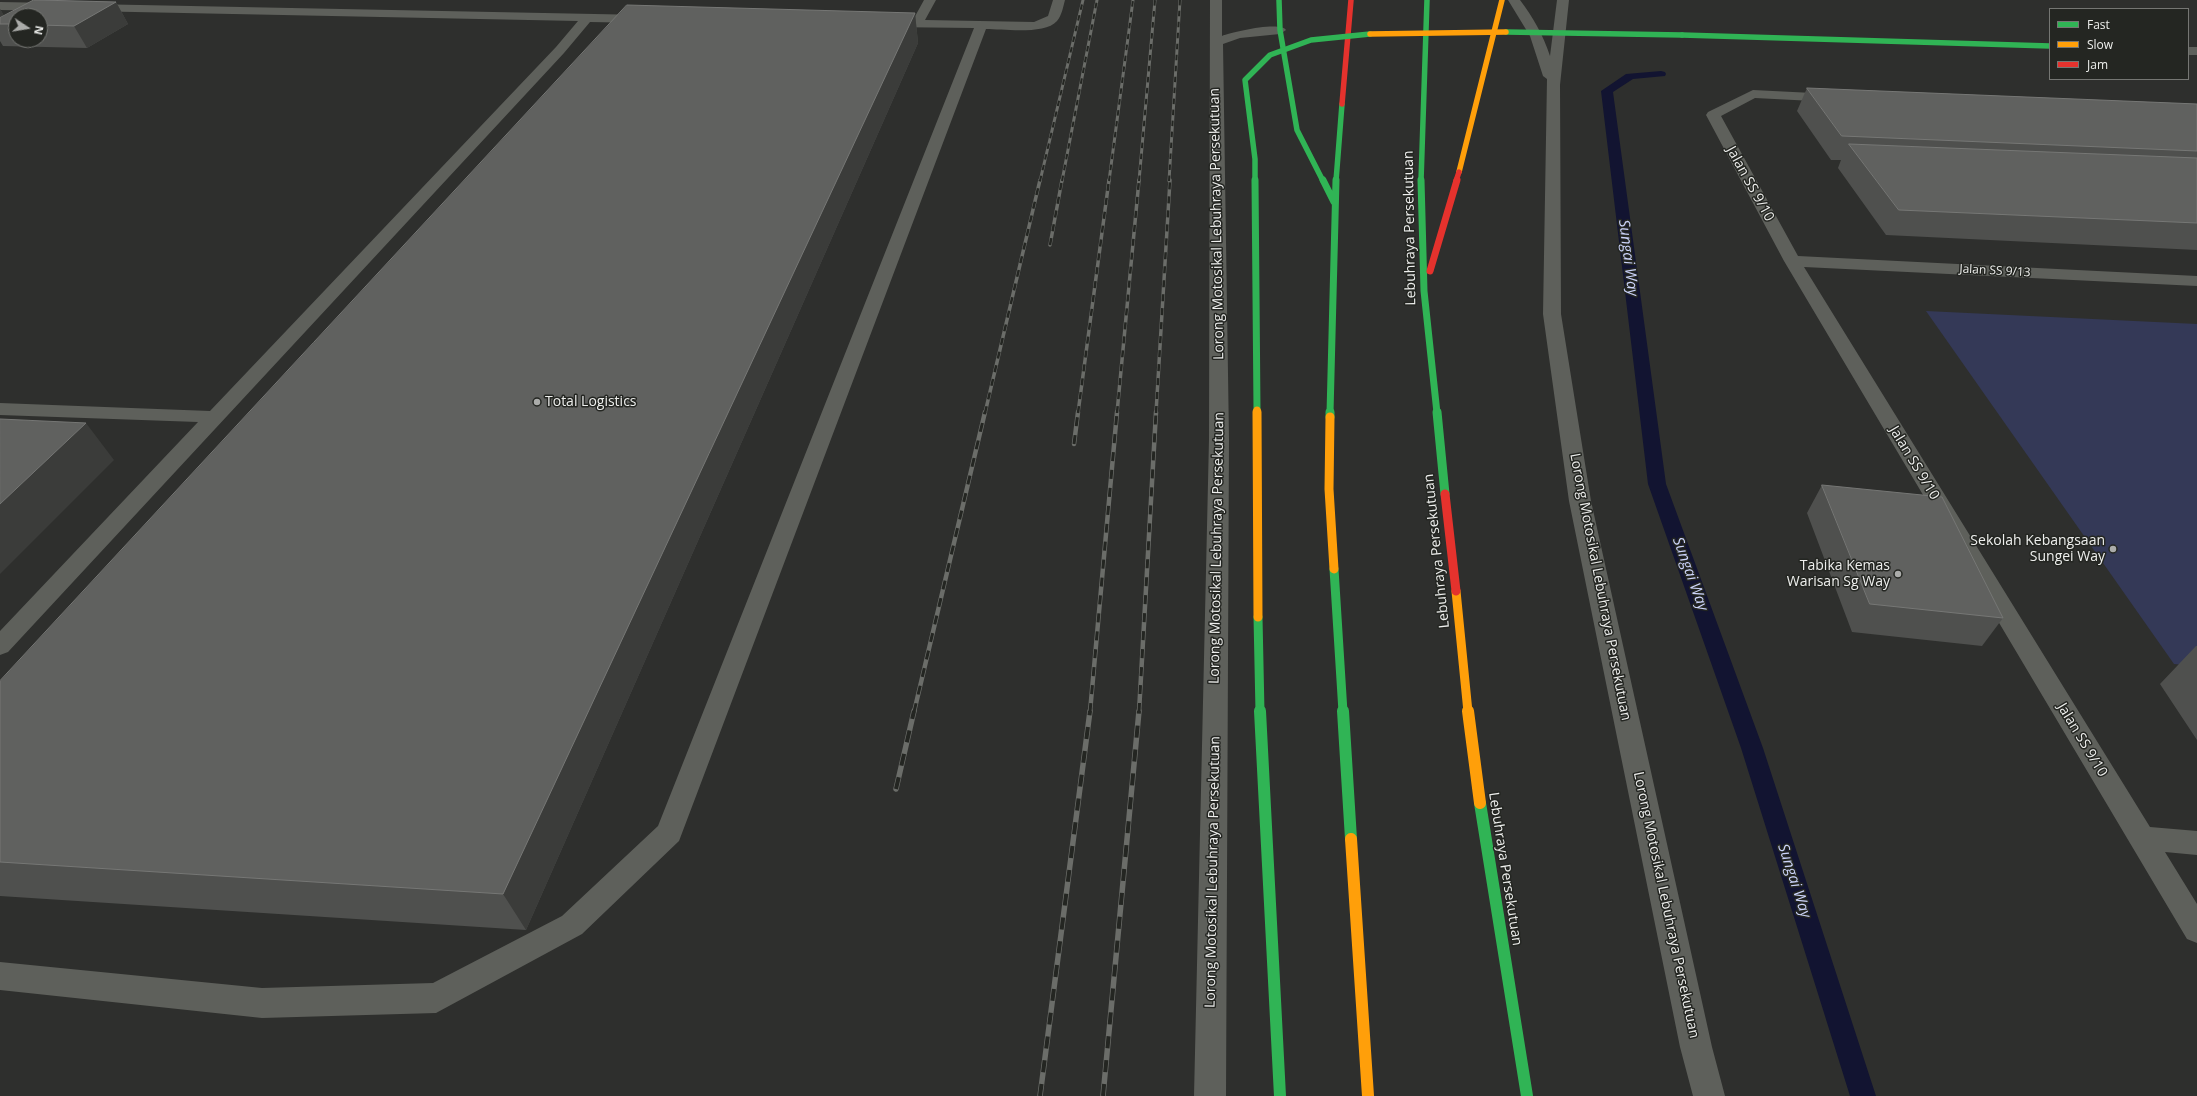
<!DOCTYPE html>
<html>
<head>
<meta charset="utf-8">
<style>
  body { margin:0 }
  #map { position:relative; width:2197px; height:1096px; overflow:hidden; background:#2e2f2d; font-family:"Open Sans",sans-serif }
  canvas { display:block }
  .legend { position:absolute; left:2049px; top:8px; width:140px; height:72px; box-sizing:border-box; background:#242622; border:1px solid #757673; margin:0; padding:5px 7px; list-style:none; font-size:12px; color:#eeefed }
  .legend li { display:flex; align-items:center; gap:8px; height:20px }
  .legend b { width:20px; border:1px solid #757673 }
  .north { position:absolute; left:8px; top:8px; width:40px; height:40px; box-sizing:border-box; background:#242622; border:1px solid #757673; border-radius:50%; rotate:102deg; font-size:11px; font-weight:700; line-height:16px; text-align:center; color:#eeefed }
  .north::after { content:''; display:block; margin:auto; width:14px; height:18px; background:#abacaa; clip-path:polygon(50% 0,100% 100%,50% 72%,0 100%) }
</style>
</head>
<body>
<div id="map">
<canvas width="2197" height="1096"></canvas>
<ul class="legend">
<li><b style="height:5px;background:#30b455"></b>Fast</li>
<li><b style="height:5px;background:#ff9f0a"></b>Slow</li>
<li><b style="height:5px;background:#e5322d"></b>Jam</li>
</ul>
<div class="north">N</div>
</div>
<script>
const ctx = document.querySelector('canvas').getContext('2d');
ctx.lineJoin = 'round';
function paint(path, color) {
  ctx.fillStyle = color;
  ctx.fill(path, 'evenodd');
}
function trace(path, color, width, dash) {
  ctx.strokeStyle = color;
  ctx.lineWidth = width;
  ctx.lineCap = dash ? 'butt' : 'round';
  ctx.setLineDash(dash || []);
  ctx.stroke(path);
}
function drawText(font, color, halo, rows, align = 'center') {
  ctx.font = font + ' "Open Sans",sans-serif';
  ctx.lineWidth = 3;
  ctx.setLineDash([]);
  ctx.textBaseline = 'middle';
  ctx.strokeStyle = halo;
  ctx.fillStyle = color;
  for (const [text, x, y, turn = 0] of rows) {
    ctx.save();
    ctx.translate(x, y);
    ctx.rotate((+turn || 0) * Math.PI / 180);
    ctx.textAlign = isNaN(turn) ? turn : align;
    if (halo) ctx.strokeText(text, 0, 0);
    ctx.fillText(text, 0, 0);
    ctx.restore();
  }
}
const green = new Path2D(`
  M1926,311L2197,324V666L2174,664Z`);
const stream = new Path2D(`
  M1661,71L1665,72L1666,74L1665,76L1633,79L1613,92L1666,484L1763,748L1876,1096H1850L1741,748L1648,484L1601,91L1626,74Z`);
const lane = new Path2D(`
  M924,0H936L925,20L1034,22L1048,16L1053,0H1065C1063,7 1062,15 1057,21C1045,35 1003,29 986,29L679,841L582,934L436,1013L262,1018L0,990V962L262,988L433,983L562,916L658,826L974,28L887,27L881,23L887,19L913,20Z
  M1210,0H1222V36C1232,32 1280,21 1286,30L1280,34L1240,38L1223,44L1229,439L1226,1096H1194L1209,439Z
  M1508,0H1520C1533,17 1543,35 1550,56L1557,0H1569L1560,85L1561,314L1591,501L1712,1047L1725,1096H1693L1680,1047L1569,501L1543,314L1547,79L1543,76L1530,36Z
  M0,2L53,3L59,7L53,11L0,10Z
  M89,4L645,15L651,19L645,23L590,22L564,53L8,652L0,655V631L198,422L0,415V403L210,411L556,47L578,21L85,11L83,8L85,5Z`);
const street = new Path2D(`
  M2188,47H2197V55H2188Z
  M1753,90L1833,94L1840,98L1833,102L1755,98L1721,116L1798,256L2197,276V286L1804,267L2150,827L2197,831V855L2165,852L2197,904V943L2187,939L1784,261L1706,115L1708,112Z`);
const fastFar3 = new Path2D(`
  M1279,0L1280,30L1297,130L1323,181
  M1682,35L2050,46
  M1336,181L1342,104
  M1421,181L1427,0`);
const fastFar2 = new Path2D(`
  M1323,180L1334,202
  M1421,180L1424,291L1437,413
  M1330,413L1336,180`);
const fastFar1 = new Path2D(`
  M1437,412L1445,494
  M1330,417V412
  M1334,569L1343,712`);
const fast = new Path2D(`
  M1343,711L1351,839
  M1480,803L1527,1096`);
const slowFar2 = new Path2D(`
  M1459,172L1502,0`);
const slowFar1 = new Path2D(`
  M1330,417L1329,489L1334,569
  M1456,591L1468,712`);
const slow = new Path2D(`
  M1468,711L1480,803
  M1351,839L1368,1096`);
const jamFar2 = new Path2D(`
  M1342,104L1351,0
  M1456,181L1459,172`);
const jamFar1 = new Path2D(`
  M1430,271L1457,180`);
const jam = new Path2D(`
  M1445,494L1456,591`);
const railFar3 = new Path2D(`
  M1040,181L1083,0
  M1062,181L1097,0
  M1109,181L1133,0
  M1139,181L1155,0
  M1169,181L1180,0`);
const railFar2 = new Path2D(`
  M1050,245L1062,180
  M985,413L1040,180
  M1078,413L1109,180
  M1117,413L1139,180
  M1156,413L1170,180`);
const railFar1 = new Path2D(`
  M1074,444L1078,412
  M914,712L985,412
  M1090,712L1117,412
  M1139,712L1156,412`);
const rail = new Path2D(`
  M896,789L914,711
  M1040,1096L1090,711
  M1103,1096L1139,711`);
const fastBridgeFar3 = new Path2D(`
  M1506,32L1682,35
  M1255,181V159L1245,80L1270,55L1311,40L1370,34`);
const fastBridgeFar2 = new Path2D(`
  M1255,180L1257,410`);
const fastBridgeFar1 = new Path2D(`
  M1258,617L1260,712`);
const fastBridge = new Path2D(`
  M1260,711L1280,1096`);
const slowBridgeFar2 = new Path2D(`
  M1370,34L1506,32`);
const slowBridgeFar1 = new Path2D(`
  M1257,410V413`);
const slowBridge = new Path2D(`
  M1257,412L1258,617`);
const wall = new Path2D(`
  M34,0L116,2L128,24L87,48L3,46L0,41V9L4,16ZM16,16H40V40H16Z
  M915,13L918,43L526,930L0,896V681Z
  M1807,88L2197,104V250L1886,235L1838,168L1841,160H1831L1797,111Z
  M1822,485L2003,618L1982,646L1852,632L1807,513Z
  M2196,646H2197V740L2160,684Z`);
const shadedWall = new Path2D(`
  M116,2L128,24L87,48L74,26Z
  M0,9L9,24H0Z
  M915,13L918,43L526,930L503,894Z
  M86,423L114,460L0,574V504Z`);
const building = new Path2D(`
  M34,0H38L116,2L74,26L40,25V16H16V24H0V18Z
  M627,5L915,13L503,894L0,862V681Z
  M1807,88L2197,104V151L1842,136Z
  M1849,144L2197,158V223L1899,210Z
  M0,419L86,423L0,504Z
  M1822,485L1942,497L2003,618L1870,604Z`);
const markers = [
  [537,402,4,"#abacaa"],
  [2113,549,4,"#abacaa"],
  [1898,574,4,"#abacaa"]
];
const farStreetnames = [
  ["Jalan SS 9/13",1995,271,3]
];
const streetNames = [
  ["Jalan SS 9/10",1750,184,61],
  ["Lorong Motosikal Lebuhraya Persekutuan",1217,224,-91],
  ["Lebuhraya Persekutuan",1410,228,-91],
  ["Jalan SS 9/10",1914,463,59],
  ["Lorong Motosikal Lebuhraya Persekutuan",1217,548,-89],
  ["Lebuhraya Persekutuan",1437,551,-96],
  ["Lorong Motosikal Lebuhraya Persekutuan",1600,587,79],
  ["Jalan SS 9/10",2082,740,59],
  ["Lebuhraya Persekutuan",1505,869,81],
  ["Lorong Motosikal Lebuhraya Persekutuan",1213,872,-89],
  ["Lorong Motosikal Lebuhraya Persekutuan",1666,905,78]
];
const poiNames = [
  ["Total Logistics",545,402,"left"],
  ["Sekolah Kebangsaan",2105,541],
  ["Sungei Way",2105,557],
  ["Tabika Kemas",1890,566],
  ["Warisan Sg Way",1890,582]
];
const waterNames = [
  ["Sungai Way",1628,258,83],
  ["Sungai Way",1690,574,70],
  ["Sungai Way",1794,881,72]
];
paint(green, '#343957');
paint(stream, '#121431');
paint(lane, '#5e605b');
paint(street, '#5e605b');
trace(fastFar3, '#30b455', 5.5);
trace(fastFar2, '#30b455', 7);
trace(fastFar1, '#30b455', 9);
trace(fast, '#30b455', 12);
trace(slowFar2, '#ff9f0a', 5.5);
trace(slowFar1, '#ff9f0a', 9);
trace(slow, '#ff9f0a', 12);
trace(jamFar2, '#e5322d', 5.5);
trace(jamFar1, '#e5322d', 7);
trace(jam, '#e5322d', 9);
trace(railFar3, '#6b6d69', 3);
trace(railFar2, '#6b6d69', 3.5);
trace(railFar1, '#6b6d69', 4.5);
trace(rail, '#6b6d69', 5.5);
trace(railFar3, '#242622', 2, [5.5]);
trace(railFar2, '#242622', 2.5, [7]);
trace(railFar1, '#242622', 3, [9]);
trace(rail, '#242622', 4, [12]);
trace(fastBridgeFar3, '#30b455', 5.5);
trace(fastBridgeFar2, '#30b455', 7);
trace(fastBridgeFar1, '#30b455', 9);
trace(fastBridge, '#30b455', 12);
trace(slowBridgeFar2, '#ff9f0a', 5.5);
trace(slowBridgeFar1, '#ff9f0a', 7);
trace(slowBridge, '#ff9f0a', 9);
paint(wall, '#4f504e');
paint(shadedWall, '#3b3c3a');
paint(building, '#60615f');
trace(building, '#767775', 1);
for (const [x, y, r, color] of markers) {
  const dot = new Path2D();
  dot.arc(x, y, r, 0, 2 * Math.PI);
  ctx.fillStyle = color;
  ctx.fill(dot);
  trace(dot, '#242622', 1.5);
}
drawText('12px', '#eeefed', '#242622', farStreetnames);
drawText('14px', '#eeefed', '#242622', streetNames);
drawText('14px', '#eeefed', '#242622', poiNames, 'right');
drawText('italic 15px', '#ccd4fb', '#242622', waterNames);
</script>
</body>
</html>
